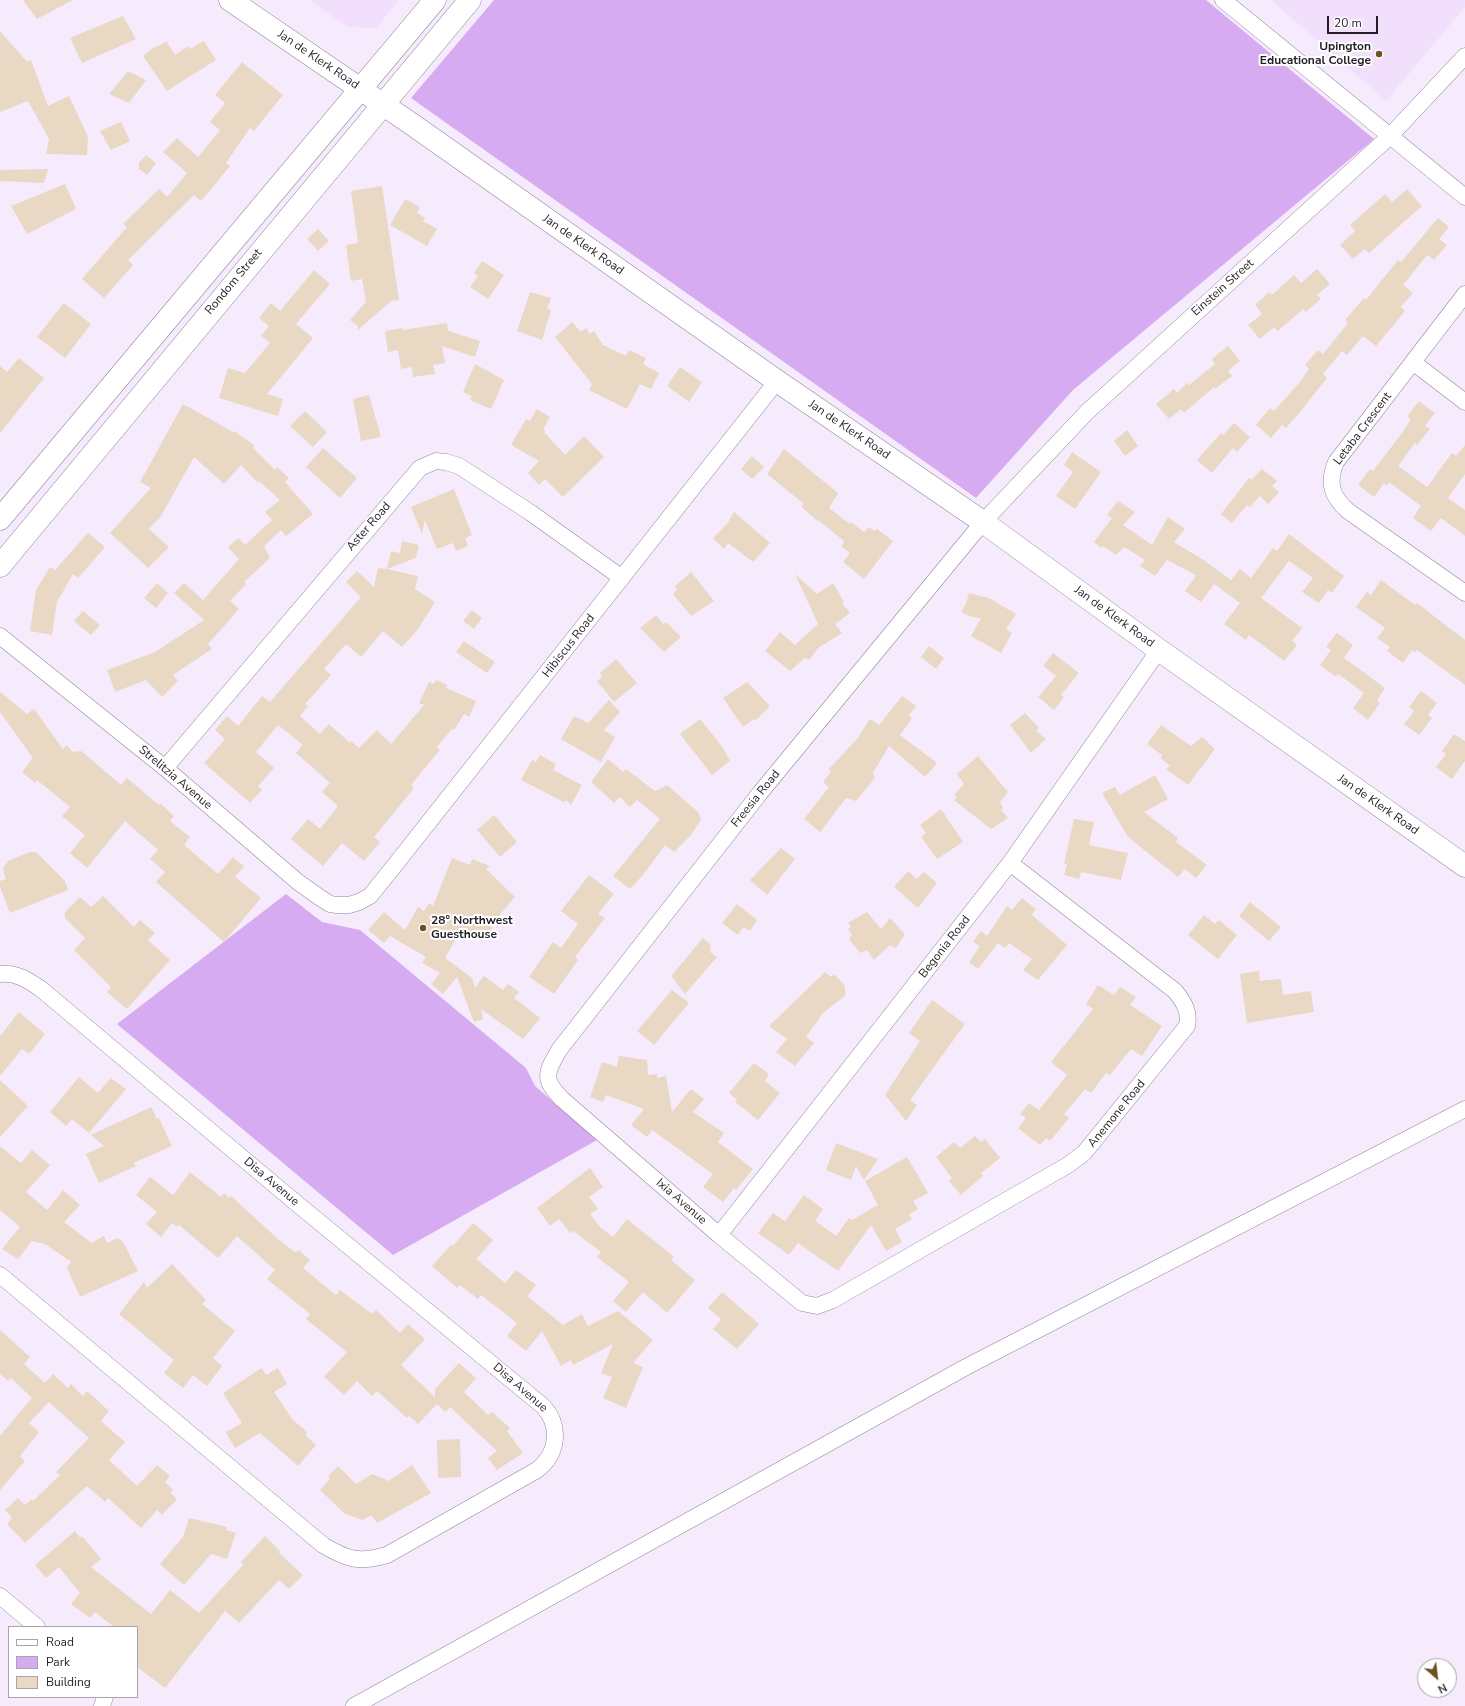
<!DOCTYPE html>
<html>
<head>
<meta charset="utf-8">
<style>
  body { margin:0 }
  #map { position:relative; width:1465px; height:1706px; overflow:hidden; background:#f6ebfd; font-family:"Nunito Sans",sans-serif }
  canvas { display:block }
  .legend { position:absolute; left:8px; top:1626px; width:130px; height:72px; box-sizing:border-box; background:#fff; border:1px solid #a7a5a8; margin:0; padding:5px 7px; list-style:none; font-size:12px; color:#231e26 }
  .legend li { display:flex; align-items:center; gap:8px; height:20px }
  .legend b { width:20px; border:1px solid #a7a5a8 }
  .north { position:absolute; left:1417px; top:1658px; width:40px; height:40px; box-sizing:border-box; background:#fff; border:1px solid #a7a5a8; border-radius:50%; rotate:152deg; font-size:11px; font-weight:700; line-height:16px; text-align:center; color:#231e26 }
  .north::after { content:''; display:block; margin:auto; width:14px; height:18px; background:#705126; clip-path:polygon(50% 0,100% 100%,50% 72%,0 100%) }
  .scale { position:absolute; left:1327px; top:16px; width:51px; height:18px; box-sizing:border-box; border:2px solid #231e26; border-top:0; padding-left:5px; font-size:12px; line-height:14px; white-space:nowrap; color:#231e26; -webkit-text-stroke:3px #fff; paint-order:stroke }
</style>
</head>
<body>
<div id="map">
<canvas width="1465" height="1706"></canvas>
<ul class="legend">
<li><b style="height:5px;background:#fff"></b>Road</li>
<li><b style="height:11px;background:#d7abf1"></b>Park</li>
<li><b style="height:11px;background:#e9d8c4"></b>Building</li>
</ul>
<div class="north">N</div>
<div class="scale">20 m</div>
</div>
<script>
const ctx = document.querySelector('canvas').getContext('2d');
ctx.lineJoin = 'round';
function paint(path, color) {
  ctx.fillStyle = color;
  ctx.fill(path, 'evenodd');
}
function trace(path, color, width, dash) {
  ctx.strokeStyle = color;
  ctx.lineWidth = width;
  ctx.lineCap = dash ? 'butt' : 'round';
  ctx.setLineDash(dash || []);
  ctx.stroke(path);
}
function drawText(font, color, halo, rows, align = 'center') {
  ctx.font = font + ' "Nunito Sans",sans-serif';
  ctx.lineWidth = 4;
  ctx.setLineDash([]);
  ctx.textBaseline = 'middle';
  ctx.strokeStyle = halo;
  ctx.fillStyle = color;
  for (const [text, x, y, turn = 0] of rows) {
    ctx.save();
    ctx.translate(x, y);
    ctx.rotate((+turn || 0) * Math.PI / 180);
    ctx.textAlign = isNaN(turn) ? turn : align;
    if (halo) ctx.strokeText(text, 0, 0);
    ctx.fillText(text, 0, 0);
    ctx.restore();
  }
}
const built = new Path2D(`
  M309,0H399L376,28L348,27Z
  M1271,0H1465V7L1386,101Z`);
const green = new Path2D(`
  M494,0H1206L1374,139L1073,390L976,498L411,98Z
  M286,894L322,922L360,930L526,1068L535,1086L597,1140L393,1255L117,1024Z`);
const building = new Path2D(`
  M23,0H73L37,19Z
  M123,16L136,39L82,63L70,38Z
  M0,31L27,62L31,60L48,106L69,96L88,137L87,155L46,154L49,139L28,101L0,112Z
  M166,41L175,55L188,46L190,49L204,41L216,60L167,91L143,56L156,46L157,47Z
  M242,62L283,95L254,131L250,128L226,163L230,166L201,201L194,195L128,260L133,265L104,298L82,279L127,227L123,224L159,189L167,197L187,173L163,152L177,138L198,157L220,130L210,122L225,103L215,95Z
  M128,71L146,80L129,103L109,94Z
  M121,122L130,141L111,150L100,131Z
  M146,155L156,163L147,175L139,169V163Z
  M48,169L44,183L0,181V170Z
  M65,184L76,209L27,234L11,206Z
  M382,186L399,300L391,301L358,330V326L350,320L366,302L362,279L351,281L346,245L358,243L351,191Z
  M1407,189L1422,206L1369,253L1365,249L1353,259L1340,245L1355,231L1350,225L1385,194L1392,202Z
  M405,199L420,207L417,213L425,218L423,221L437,229L427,246L390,225Z
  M1438,218L1449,227L1439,239L1447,245L1434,260L1427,255L1403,285L1413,293L1401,307L1405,311L1376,346L1363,336L1347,355L1342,351L1323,374L1327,378L1299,413L1286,428L1282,425L1271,438L1256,425L1270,408L1274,411L1300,382L1309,369L1305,365L1318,350L1323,354L1348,323L1345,320L1364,298L1366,300L1398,260L1401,262Z
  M318,229L329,241L318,251L307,239Z
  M482,261L504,275L488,299L470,287L478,276L474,273Z
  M1317,269L1330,284L1317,295L1321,299L1306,312L1303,309L1278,331L1274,327L1260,339L1248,325L1262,314L1255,305L1269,292L1272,295L1294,275L1301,283Z
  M314,270L330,284L296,324L313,338L267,394L283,399L278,416L219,398L228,368L245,373L270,343L261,336L269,326L259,318L271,303L280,311Z
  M530,292L551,298L547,309L551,310L542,340L517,331Z
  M64,303L91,324L65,358L37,337Z
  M572,322L581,332L586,328L590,334L594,331L603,345L626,356L629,350L646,358L643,364L659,373L651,389L640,384L627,409L589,390L592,384L555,337Z
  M447,323L448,331L480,341L475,357L442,346L445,363L433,365L435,374L413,377L412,367L401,369L398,350L388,352L385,331L403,328V330Z
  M1228,346L1240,361L1228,371L1232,376L1215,389L1214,387L1184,413L1181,409L1169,419L1156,404L1174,389L1177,393L1187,383L1189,385L1215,364L1212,359Z
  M19,358L44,378L0,433V366L7,372Z
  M475,364L504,380L491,409L470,400L472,396L463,392Z
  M680,367L702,382L689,402L667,386Z
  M369,395L381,437L361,441L353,399Z
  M1419,401L1435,413L1425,426L1430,429L1417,445L1415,443L1398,466L1427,487L1452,453L1456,456L1465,445V474L1448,498L1465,510V536L1441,518L1431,531L1413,518L1421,506L1389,482L1387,486L1384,483L1374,497L1358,485L1370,469L1373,471L1402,433L1411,419L1407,416Z
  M183,404L233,432L234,431L254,445L253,448L275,470L277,467L289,478L285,482L313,514L286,536L281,530L264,546L270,558L244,582L246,584L230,601L239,609L208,644L212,649L173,675L178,681L162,697L146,680L115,692L107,670L155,652L204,620L174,593L184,583L203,600L239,559L228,547L238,538L245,545L272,520L265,512L280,500L259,481L258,483L241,465L224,484L194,457L161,516L149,529L169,547L148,568L110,533L151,488L140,482Z
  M537,409L550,417L543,429L545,430L544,432L565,455L584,436L604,457L563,497L545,479L539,485L528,473L539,461L511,445L526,419L530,421Z
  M305,411L327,432L313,447L290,426Z
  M1234,423L1250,437L1237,452L1233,448L1212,473L1197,460L1221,433L1223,435Z
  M1127,430L1138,446L1125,456L1114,441Z
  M323,448L357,478L340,498L306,467Z
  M784,449L838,493L829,508L850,524L851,522L864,532L869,527L874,531L877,529L893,541L864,579L843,562L850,553L842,547L844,541L818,520L817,521L801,506L804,504L767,474Z
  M1072,452L1101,472L1075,509L1056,496L1073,472L1064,465Z
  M752,456L764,467L752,479L741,469Z
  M1262,469L1277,481L1272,486L1279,492L1268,504L1260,496L1250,507L1247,505L1232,523L1221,514L1249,478L1251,480Z
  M454,489L472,535L465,538L468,546L456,551L453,543L437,549L425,520L422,534L411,507Z
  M1118,501L1135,512L1123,525L1152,545L1168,517L1185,529L1174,542L1202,559L1231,580L1240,569L1251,578L1273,548L1277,551L1289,534L1344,576L1332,593L1328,590L1319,603L1302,592L1313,578L1289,561L1261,598L1302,628L1292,641L1297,645L1284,661L1249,635L1246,640L1224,624L1240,603L1214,584L1201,602L1185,591L1196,576L1192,573L1167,560L1155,576L1140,566L1145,560L1124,547L1116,555L1103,546L1101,548L1094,542L1112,518L1107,515Z
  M734,512L770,543L753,562L728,543L724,549L713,538L727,524Z
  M88,533L105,547L78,578L73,574L57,602L52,635L30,631L36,590L50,567L55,570Z
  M402,541L419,545L416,557H418L387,569L418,576L415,589L435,602L418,629L402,647L383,631L361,657L346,644L324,669L331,675L305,704L308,706L300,716L320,734L329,724L350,743L351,741L359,748L377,730L391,744L424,705L419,703L429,682L434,684L436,680L447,685L446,688L476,701L469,717L464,714L454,730L452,729L437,747L440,750L411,785L414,788L374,837L380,842L364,861L342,843L323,866L291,839L308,819L320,829L338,806L322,792L330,783L296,753L303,745L278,725L256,752L274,768L258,786L262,790L250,803L204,763L225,739L215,730L227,716L238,726L262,696L270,702L361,597L346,582L357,571L374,587L378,568L387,569L391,551L400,553Z
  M691,572L714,601L691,616L673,594L677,590L675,586Z
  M795,574L817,594L833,583L844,602L842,603L850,613L835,624L842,633L818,648L809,660L805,658L790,671L765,651L780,632L795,645L818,624Z
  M1381,580L1415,605L1417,603L1465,640V685L1417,650L1415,652L1412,650L1403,663L1387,651L1390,647L1377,638L1385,628L1356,607L1367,592L1371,595Z
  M157,583L168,593L156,608L144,598Z
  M969,593L989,598L1016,614L1006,629L1012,633L1001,653L971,636L981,618L972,617L961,612L966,604Z
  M472,610L482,618L474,629L463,621Z
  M83,611L100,625L91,635L74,621Z
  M656,615L663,624L666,622L681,637L664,652L640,628Z
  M1337,633L1353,645L1344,658L1385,688L1377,700L1380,703L1368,720L1353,708L1364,693L1338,674L1336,677L1320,665L1331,650L1326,647Z
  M464,641L495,662L487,673L456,652Z
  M929,646L944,658L936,669L921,657Z
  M1053,653L1079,673L1061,695L1064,697L1054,710L1038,697L1056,676L1043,666Z
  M616,659L637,683L614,702L597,681L602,677L600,673Z
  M747,682L770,706L756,720L754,719L743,727L723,698Z
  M1421,691L1437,703L1428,715L1432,718L1419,735L1404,724L1414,711L1409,707Z
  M0,692L27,714L34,709L63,749L66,745L73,752L81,751L121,785L127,778L159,805L160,803L174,816L170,821L190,837L184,845L218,874L233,857L244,866L235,877L261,898L224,942L156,882L165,872L150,859L158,850L125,821L87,868L70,853L85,835L62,816L70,807L37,780L35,783L22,772L33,758L0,712Z
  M902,696L916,706L909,715L912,718L900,735L937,763L925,777L889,746L873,773L875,778L856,801L846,798L820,832L804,819L829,787L823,782L831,772L829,769L857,739L870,719L879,725Z
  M609,700L620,712L604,730L615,737L601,762L561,739L574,716L588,723Z
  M1025,713L1039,728L1036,731L1046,739L1031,753L1010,725Z
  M700,719L724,749L730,761L712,775L680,734Z
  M1161,725L1191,746L1202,737L1215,749L1188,785L1166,769L1170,766L1161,758L1162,755L1147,744Z
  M1454,734L1465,741V761L1452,779L1436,767L1446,754L1442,751Z
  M540,755L556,764L553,770L582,785L571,805L566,800L564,802L521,780L532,760L536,762Z
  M978,756L1008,792L1000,802L1003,808L1001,810L1008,818L991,829L954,800L957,797L954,795L964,784L957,774Z
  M608,759L623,772L626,769L655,791L667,785L698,812L701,819L692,834L674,852L665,845L643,875L630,889L613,876L660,819L637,800L630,807L620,797L614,803L591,782Z
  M1155,775L1168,799L1144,812L1178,838L1176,842L1207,865L1196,878L1185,869L1178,877L1128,837L1102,793L1115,787L1120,795Z
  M941,809L963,842L937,859L921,837L926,833L920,825Z
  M494,815L517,842L500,857L477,830Z
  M1074,819L1094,822L1089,845L1128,853L1121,880L1081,872L1079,879L1064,875L1067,864H1064Z
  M781,848L795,859L767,895L750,880Z
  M30,852H36L65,881L68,890L10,913L0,887V881L6,879L3,869L8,861Z
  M452,858L470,865L472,859L490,866L486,869L515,897L490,926L493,928L481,941L463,927L445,958L472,978L475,988L484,976L503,990L508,984L519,992L514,998L540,1018L523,1039L481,1009L483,1019L474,1022L457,977L443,994L431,984L440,973L422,963L426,957L390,936L384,943L368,930L384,912L405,930L418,907L424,911L429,903L433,906Z
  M908,871L917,879L924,872L937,883L918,908L894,887Z
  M589,875L614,894L598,914L605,918L575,957L578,960L554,994L529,977L553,942L561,948L578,924L561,911Z
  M103,896L134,927L140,920L155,933L148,940L170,960L127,1009L107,992L111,987L74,950L85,938L65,918V912L80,897L91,907Z
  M1022,898L1036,909L1032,915L1067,945L1038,980L1023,970L1032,959L1009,943L1005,948L998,943L978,969L969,962L980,946L973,942L981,931L987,936L1007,906L1012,910Z
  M1250,902L1281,927L1269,941L1239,916Z
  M737,904L757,920L750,931L743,927L738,935L722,923Z
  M867,912L881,929L890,918L905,934L896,948L890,945L874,960L867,950L860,953L849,939L852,935L848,929L851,927L848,923Z
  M1204,915L1215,924L1219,920L1237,935L1218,959L1188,935Z
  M703,938L711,945L710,952L717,957L685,994L671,976Z
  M1259,971L1260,981L1281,979L1283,995L1311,991L1314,1012L1247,1023L1240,974Z
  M825,972L831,977L834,974L845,986V996L823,1013L806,1037L814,1043L795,1066L776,1052L787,1039L769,1026Z
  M1098,985L1114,995L1120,987L1136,997L1130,1005L1162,1026L1142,1056L1131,1049L1110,1075L1106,1073L1091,1093L1085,1089L1064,1114L1069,1118L1050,1141L1046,1138L1040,1145L1018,1128L1026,1118L1020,1114L1029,1103L1039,1110L1067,1075L1051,1062L1093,1009L1086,1004Z
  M672,990L689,1003L654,1045L637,1031Z
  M932,1000L965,1024L910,1100L917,1105L906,1121L885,1095L920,1041L909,1033Z
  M19,1012L45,1034L29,1054L22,1049L0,1076V1036Z
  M619,1056L647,1060L648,1075L657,1074V1078L666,1076L672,1112L691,1089L704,1099L693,1112L724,1133L718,1142L753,1169L736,1190L734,1188L723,1202L703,1187L713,1174L652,1130L647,1137L631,1125L644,1109L606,1095L603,1102L590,1097L602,1062L617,1067Z
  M754,1063L769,1074L765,1081L780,1093L758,1120L735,1102L737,1100L729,1093Z
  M79,1077L98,1093L111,1078L126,1089L89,1133L72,1119L66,1126L50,1112Z
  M0,1080L28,1106L0,1137Z
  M151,1107L157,1119L159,1118L172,1146L133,1163L136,1166L99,1183L86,1154L104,1146L91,1135Z
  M975,1136L981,1142L985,1139L1000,1158L981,1173L983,1176L961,1195L949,1181L952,1178L936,1157L954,1142L960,1148Z
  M836,1143L878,1159L864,1180L856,1166L851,1180L826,1170Z
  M0,1146L21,1163L32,1150L50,1165L26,1192L47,1210L63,1190L80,1205L64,1222L92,1243L104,1236L107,1243L118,1238L123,1242L138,1271L80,1297L67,1268L71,1262L45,1244L32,1241L18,1259L2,1249L20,1227L0,1210Z
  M907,1157L928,1193L913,1201L918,1209L909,1214L912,1219L895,1229L902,1242L886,1251L871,1225L838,1271L798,1243L789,1255L758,1233L773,1213L785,1221L804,1195L823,1209L815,1221L836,1236L849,1218L852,1220L878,1205L865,1181Z
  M590,1168L603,1187L589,1197L598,1209L590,1214L600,1227L613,1237L627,1219L674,1257L671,1260L695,1280L667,1313L643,1292L626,1312L613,1301L629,1282L597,1257L601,1252L573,1231L570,1233L559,1219L550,1226L537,1208Z
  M190,1172L221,1197L224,1193L229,1198L231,1196L278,1239L296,1253L298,1250L310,1260L303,1268L336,1295L340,1290L372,1314L376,1310L400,1333L408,1324L425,1339L401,1365L435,1397V1389L459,1363L476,1378L464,1392L488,1415L492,1412L510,1428L507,1431L523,1453L497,1470L488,1458L497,1451L450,1407L445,1412L437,1404L418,1424L409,1416L407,1418L377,1391L372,1396L357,1381L344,1395L324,1377L347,1352L306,1319L310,1314L267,1279L275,1270L237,1236L218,1258L179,1225L177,1227L172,1223L161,1237L146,1224L157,1212L136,1195L150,1177L173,1195Z
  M473,1223L493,1240L476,1259L505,1283L516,1270L536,1285L527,1296L563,1325L582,1314L588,1326L618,1311L653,1340L633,1363L643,1367L626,1408L603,1398L612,1377L601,1373L613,1344L573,1365L571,1360L561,1366L542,1331L526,1351L507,1336L517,1323L481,1295L478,1299L460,1285L457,1288L432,1266L451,1245L453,1246Z
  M172,1264L206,1300L202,1304L235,1331L213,1358L222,1366L207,1386L193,1375L183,1388L164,1373L174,1360L119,1314L144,1282L147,1288Z
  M722,1292L759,1324L737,1349L713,1329L721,1319L708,1308Z
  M0,1330L30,1357L24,1364L45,1383L53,1374L68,1388L71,1384L83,1396L87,1391L109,1411L101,1421L125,1442L109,1460L137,1486L157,1465L170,1476L165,1482L173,1490L171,1493L177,1499L162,1515L157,1510L141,1528L108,1498L105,1502L87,1486L25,1543L7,1524L12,1518L5,1510L18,1498L25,1505L32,1499L33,1501L60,1475L56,1472L89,1438L49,1402L29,1423L39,1432L20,1456L25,1461L0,1490V1436L32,1398L11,1378L8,1381L0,1374Z
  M262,1368L266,1375L278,1368L287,1384L274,1392L292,1419L307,1432L305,1435L316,1445L298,1466L260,1433L235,1448L226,1432L242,1423L223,1393Z
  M460,1439L461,1477L438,1478L437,1440Z
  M412,1465L431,1493L377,1523L371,1515L363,1520L345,1514L320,1490L330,1479L328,1476L338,1466L356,1484L372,1474L389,1481Z
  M189,1518L227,1527L226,1530L236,1533L227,1559L211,1554L184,1585L160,1564L183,1537Z
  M75,1531L80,1538L82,1536L101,1559L91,1567L151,1614L170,1590L199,1613L244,1564L240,1563L265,1536L280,1551L279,1553L303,1575L289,1589L279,1580L239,1623L225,1611L165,1688L137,1667V1627H114L95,1612L90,1618L71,1604L80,1593L59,1567L46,1578L35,1565Z`);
const street = new Path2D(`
  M1223,0L1465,197
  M1465,294L1336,462C1327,483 1332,497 1348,511L1465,593
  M1414,363L1465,402
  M0,636L165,768L298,882L319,897L330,904L337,905H349L359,902L370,896L391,870L777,381
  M165,768L420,468L436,461L446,462L459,466L531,513L622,578
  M1010,863L1175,991C1184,1002 1190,1012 1187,1026L1084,1153L1068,1165L833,1300L817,1306L802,1303L719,1235L562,1099C542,1079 546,1073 559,1050L760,793L983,522L1087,412L1389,137L1465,56
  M0,974C16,972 28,980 41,989L295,1202L544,1407C561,1427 558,1454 537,1470L387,1555C359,1563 348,1560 323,1545L0,1275
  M719,1235L1010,863L1159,650
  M0,1596L37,1627
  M102,1706L105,1697
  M354,1706L966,1367L1465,1109`);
const secondary = new Path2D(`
  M230,0L413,125L777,381L983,522L1159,650L1465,866
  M0,519L435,0
  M0,566L470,0`);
const markers = [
  [1379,54,4,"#705126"],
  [423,928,4,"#705126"]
];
const poiNames = [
  ["Upington",1371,47],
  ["Educational College",1371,61],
  ["28° Northwest",431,921,"left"],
  ["Guesthouse",431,935,"left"]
];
const streetNames = [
  ["Jan de Klerk Road",318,60,34],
  ["Jan de Klerk Road",583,245,35],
  ["Rondom Street",234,282,-50],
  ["Einstein Street",1223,288,-42],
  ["Letaba Crescent",1363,429,-53],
  ["Jan de Klerk Road",849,430,34],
  ["Aster Road",369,527,-49],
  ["Jan de Klerk Road",1114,617,36],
  ["Hibiscus Road",569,646,-52],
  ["Strelitzia Avenue",175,778,40],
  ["Freesia Road",756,799,-51],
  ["Jan de Klerk Road",1378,805,35],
  ["Begonia Road",945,947,-52],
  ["Anemone Road",1117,1114,-51],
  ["Disa Avenue",271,1182,40],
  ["Ixia Avenue",681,1202,41],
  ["Disa Avenue",520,1388,41]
];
paint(built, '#f1dffc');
paint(green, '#d7abf1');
paint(building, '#e9d8c4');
trace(street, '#92869a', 17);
trace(secondary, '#92869a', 23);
trace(street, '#fff', 16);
trace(secondary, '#fff', 22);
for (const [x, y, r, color] of markers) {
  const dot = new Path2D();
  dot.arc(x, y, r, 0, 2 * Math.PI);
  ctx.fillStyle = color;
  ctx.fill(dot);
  trace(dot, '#fff', 1.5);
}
drawText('bold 12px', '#231e26', '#fff', poiNames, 'right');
drawText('12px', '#231e26', '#fff', streetNames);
</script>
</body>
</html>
